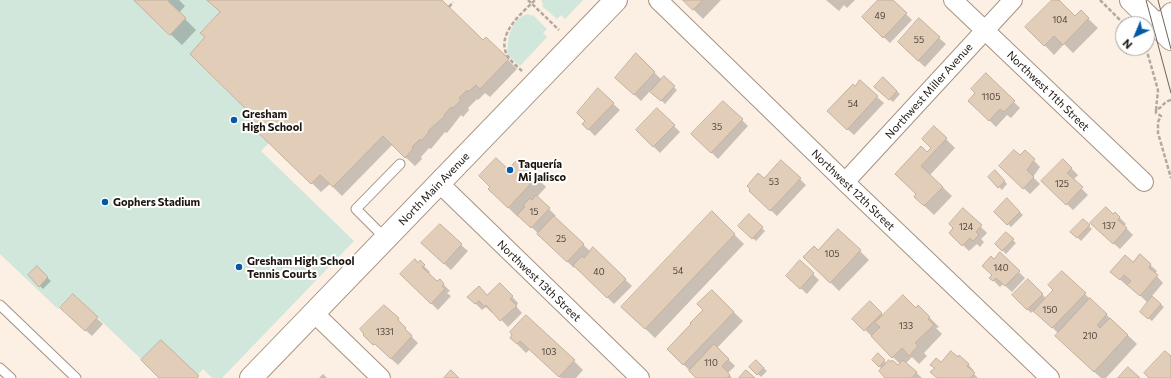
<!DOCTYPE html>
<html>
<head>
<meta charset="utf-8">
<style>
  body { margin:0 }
  #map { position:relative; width:1171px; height:378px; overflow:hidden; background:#fcefe3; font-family:Commissioner,sans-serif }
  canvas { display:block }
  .north { position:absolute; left:1115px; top:16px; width:40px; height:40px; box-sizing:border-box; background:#fff; border:1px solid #a5a29f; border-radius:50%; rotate:224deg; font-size:11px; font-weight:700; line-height:16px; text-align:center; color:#1d160f }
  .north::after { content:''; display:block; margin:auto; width:14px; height:18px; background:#0459a7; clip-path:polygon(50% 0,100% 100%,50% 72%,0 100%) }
</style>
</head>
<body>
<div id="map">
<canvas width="1171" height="378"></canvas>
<div class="north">N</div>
</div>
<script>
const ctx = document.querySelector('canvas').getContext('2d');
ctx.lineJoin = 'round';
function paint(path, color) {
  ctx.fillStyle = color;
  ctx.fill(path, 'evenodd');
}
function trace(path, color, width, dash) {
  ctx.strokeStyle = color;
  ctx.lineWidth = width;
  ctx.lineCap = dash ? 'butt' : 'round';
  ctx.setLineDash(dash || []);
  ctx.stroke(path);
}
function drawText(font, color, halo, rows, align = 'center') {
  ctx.font = font + ' Commissioner,sans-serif';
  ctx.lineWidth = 4;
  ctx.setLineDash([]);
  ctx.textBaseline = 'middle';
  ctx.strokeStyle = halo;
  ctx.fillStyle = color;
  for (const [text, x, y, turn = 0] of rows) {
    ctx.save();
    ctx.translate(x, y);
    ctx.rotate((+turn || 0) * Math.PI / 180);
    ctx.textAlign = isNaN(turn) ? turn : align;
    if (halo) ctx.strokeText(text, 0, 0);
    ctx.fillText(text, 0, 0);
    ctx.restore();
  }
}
const green = new Path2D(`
  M0,0H207L220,12L200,32L205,37L190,54L254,117L248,123L269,143L261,151L354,241L222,378H212L203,369L198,375L142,360L73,294L58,309L0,254Z
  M541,0H583L565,19L561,15L557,19L542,6L543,4Z
  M528,14L532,16L533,15L547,29L543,33L547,37L520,66L508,55C506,40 511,18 528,14Z`);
const shadow = new Path2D(`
  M134,0H179L185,6L179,13L196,30L182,45Z
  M208,0H441L483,41L486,38L517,69L490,97L485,93L478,100L477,99L468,108L469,110L463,117L461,115L447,133L445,132L431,149L429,148L421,157L422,159L415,166L392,145L342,196L330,184L321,192L250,123L255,117L206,38L221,13Z
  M684,0H721L703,19Z
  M826,0H855L847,8L844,5L839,11Z
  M879,0H892L912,20L890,43L863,17Z
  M1053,0H1058L1075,18L1081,12L1098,28L1073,53L1064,44L1054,55L1027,27Z
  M939,38L946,44L925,67L905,49Z
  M636,55L662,80L664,78L677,90L665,104L651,90L641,101L617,78Z
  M986,75L1020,108L1011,118L1007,115L996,127L970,101L976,93Z
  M883,79L900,94L893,102L879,90Z
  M855,87L877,97L884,103L854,135L835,118Z
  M598,90L620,110L595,136L583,124L586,121Z
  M657,109L680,132L660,153L637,130Z
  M742,120L748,126L718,159L693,134Z
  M946,139L955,148L930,175L952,196L934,215L915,197L917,194L896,174L927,154Z
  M1025,151L1040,167L1033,177L1040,184L1030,194L1000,166L1020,156Z
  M518,160L546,187L537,197L556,216L554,217L591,252L593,249L632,286L614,304L575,266L574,268L519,215L518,217L499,199L508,171Z
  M1071,168L1078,175L1073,180L1088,195L1073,210L1043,181Z
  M995,171L1007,184L1002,190L989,177Z
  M800,179L806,185L777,216L756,197L764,180Z
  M1007,200L1023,215L1011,227L996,212Z
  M964,210L987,233L981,239L984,242L980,247L977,244L969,251L950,233Z
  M712,213L744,244L655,338L632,316Z
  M1115,213L1126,224L1124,226L1133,235L1120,249L1098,230Z
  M749,216L765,231L756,241L739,226Z
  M1083,220L1092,229L1081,241L1072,232Z
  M1006,233L1016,243L1006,254L996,244Z
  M461,245L468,251L451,270L429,250Z
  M860,251L869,260L839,291L814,266L818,252Z
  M1000,254L1025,278L1012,292L1003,284L1000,287L991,278L993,275L994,261Z
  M1140,256L1157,271L1155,274L1163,283L1152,296L1164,307L1152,321L1144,315L1148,303L1128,284L1126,285L1112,272L1133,263Z
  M420,262L430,272L428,274L437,283L440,281L450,291L447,293L451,296L438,310L401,274Z
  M37,268L51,281L43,289L29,275Z
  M1062,272L1137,344L1106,378H1101L1066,346L1059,334L1034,310L1031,313L1014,295L1028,281L1046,298L1054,290Z
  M813,274L819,280L807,294L794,282Z
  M500,284L518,303L516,306L522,313L508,327L493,311L492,313L486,307L482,310L469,297L487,296Z
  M712,291L743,321L717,348L735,366L728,373L732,378H697L668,349L704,310Z
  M73,296L103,324L92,336L68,314Z
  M870,303L884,316L915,309L918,306L939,327L936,328L942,334L924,353L927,356L919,364L912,357L906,363L922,378H887L882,369L873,360L878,354L887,364L898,367L900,364L854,319Z
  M384,307L404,326L403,327L412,335L411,336L418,343L398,365L365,335Z
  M511,338L574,361L583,370L576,378H561L530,349L526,353Z
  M958,358L968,364L974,371L973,373L978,378H937L942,364Z
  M756,361L767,371L761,377L751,367Z
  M323,374L327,378H319Z`);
const building = new Path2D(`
  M134,0H169L168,1L186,18L170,35Z
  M207,0H442L483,40L486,37L509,59L480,89L476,85L468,92L467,90L459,98L461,100L453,108L451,107L444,115L445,116L428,131L429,132L421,141L420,139L412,147L413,149L405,158L383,136L333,187L320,175L311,184L248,123L254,117L190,54L205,37L200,33L220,12Z
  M683,0H703L693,10Z
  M878,0H893L907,13L883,38L862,17Z
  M1052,0H1059L1075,16L1081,10L1089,18L1063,45L1054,36L1044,46L1025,27Z
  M919,18L940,37L918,61L898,42Z
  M636,53L655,72L634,95L615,78Z
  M986,73L1015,101L1004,112L1000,109L989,121L968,101L975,93L971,89Z
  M664,76L675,86L661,101L650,92Z
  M883,77L897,91L889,100L874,87Z
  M860,80L878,96L847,130L827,111L853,84L855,86Z
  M598,88L614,103L588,130L582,124L585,121L577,113Z
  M723,101L743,119L711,153L691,134Z
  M657,108L675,125L653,147L636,130Z
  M934,126L947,138L921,166L943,187L924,206L914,197L916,194L895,174L921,146L927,152L931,148L922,139Z
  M1014,150L1020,155L1025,150L1035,159L1027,170L1034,177L1023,189L999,166Z
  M496,158L508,169L518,159L537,177L508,208L488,189L490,187L479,176Z
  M1063,159L1072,168L1067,173L1083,187L1066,205L1041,181Z
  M781,160L801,178L770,211L749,191L750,189L747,186L758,173L764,178Z
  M995,170L1005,181L998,188L988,177Z
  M536,195L550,208L531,228L517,215L525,207L523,205L530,198L532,200Z
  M1007,198L1020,212L1007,225L994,212Z
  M1106,207L1113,214L1115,212L1120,217L1118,220L1127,228L1113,244L1090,223Z
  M963,208L982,225L976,232L979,235L973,241L970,238L962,246L949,233L953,228L949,224Z
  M712,211L735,234L645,329L621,307Z
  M749,214L763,227L752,239L738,226Z
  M554,216L584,244L567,262L537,234Z
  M1083,219L1090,225L1077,238L1070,232Z
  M440,224L462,244L444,264L421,243Z
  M838,229L861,250L830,283L803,257L814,246L818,250Z
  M1006,232L1014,239L1002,251L995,244Z
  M593,247L626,279L607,298L573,265L582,256L584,258Z
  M1000,252L1020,271L1005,286L996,278L993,281L989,278L992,275L982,266L991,256L994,259Z
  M1140,254L1151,264L1149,268L1158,275L1140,296L1127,285L1131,281L1124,275L1120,280L1110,272L1125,255L1133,262Z
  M415,259L418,263L420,260L425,265L422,267L437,281L440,279L444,284L442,286L445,289L431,304L400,274Z
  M800,260L814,273L800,289L786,276Z
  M37,266L48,277L39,287L28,275Z
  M1062,271L1086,293L1052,328L1033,311L1053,290L1048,285Z
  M1028,279L1043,294L1027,310L1012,295Z
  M500,283L513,296L510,299L517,306L500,321L486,305L485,307L479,301L475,304L467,297L479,286L487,295Z
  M712,290L734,312L683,365L667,349L691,324L690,323L703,310L697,304Z
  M73,294L98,317L85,331L60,308Z
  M903,295L916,308L918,305L930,317L928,319L934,325L915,343L918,346L909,356L902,348L892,358L871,336L880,327L875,323Z
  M1152,296L1161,304L1148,319L1140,312Z
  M1090,298L1107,314L1097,325L1100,328L1110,318L1128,335L1094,372L1055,336Z
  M870,301L882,313L864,331L852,319Z
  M384,305L399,318L398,320L406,328L405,329L412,336L391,359L375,344L373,345L363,335L364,334L360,329Z
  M526,315L575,360L559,377L520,341L517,344L510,338L512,335L510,332Z
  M161,340L199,376L197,378H159L141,360Z
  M714,344L729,359L722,366L730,375L727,378H696L689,371Z
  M951,351L958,357L959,355L969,364L967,366L975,373L970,378H937L930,372L935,368L930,365L936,358L941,362Z
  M1165,351L1171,356V378H1149L1144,373Z
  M878,353L885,360L879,367L872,360Z
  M756,360L764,368L757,375L749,367Z
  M889,360L891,362L892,360L898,365L903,360L917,372L912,378H885L879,371Z
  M1128,367L1140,378H1118Z
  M451,370L459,378H444Z
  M746,370L755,378H739Z`);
const path = new Path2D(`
  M528,0L559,30
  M1100,0L1124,24
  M449,7L453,2
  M1146,48L1158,90L1156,110
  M522,71C517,66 510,61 507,55C496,34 522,13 535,0
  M1171,100C1163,102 1163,107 1156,110V113L1161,116L1158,122V133L1171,178`);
const service = new Path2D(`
  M386,239L356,209L400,164
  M0,305L76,378
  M0,368L11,378`);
const minor = new Path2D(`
  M658,0L845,182L1050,378
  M953,0L1144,182
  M1158,26L1171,12
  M845,182L1013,0
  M439,183L640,378
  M314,313L381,378`);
const tertiary = new Path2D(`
  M251,378L616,0`);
const primary = new Path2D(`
  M1131,0L1171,39`);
const tram = new Path2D(`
  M1146,0L1171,93
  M1158,0L1171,49`);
const markers = [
  [234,120,4,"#0459a7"],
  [510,170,4,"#0459a7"],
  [105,202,4,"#0459a7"],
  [239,267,4,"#0459a7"]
];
const numberNames = [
  ["49",880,16],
  ["104",1060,20],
  ["55",919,40],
  ["1105",991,97],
  ["54",853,104],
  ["35",717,127],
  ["53",774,182],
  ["125",1062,184],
  ["15",534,212],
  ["137",1109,226],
  ["124",966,227],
  ["25",561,239],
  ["105",832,254],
  ["140",1001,268],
  ["54",678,271],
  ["40",599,272],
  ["150",1050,310],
  ["133",906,326],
  ["1331",385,332],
  ["210",1090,336],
  ["103",549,352],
  ["110",711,363]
];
const streetNames = [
  ["Northwest Miller Avenue",929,91,-48],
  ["Northwest 11th Street",1048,91,44],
  ["North Main Avenue",434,189,-46],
  ["Northwest 12th Street",853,190,44],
  ["Northwest 13th Street",539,281,44]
];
const poiNames = [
  ["Gresham",242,114],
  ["High School",242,127],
  ["Taquería",518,164],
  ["Mi Jalisco",518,177],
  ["Gophers Stadium",113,202],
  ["Gresham High School",247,261],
  ["Tennis Courts",247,274]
];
paint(green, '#d1e7dc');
paint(shadow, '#0003');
paint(building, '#e2cdb9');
trace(building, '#c4b09c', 1);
trace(service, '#a69380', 11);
trace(minor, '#a69380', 20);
trace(tertiary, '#a69380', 24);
trace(primary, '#a69380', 24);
trace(path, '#b4a99e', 2.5, [4, 2]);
trace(service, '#fff', 9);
trace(minor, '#fff', 18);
trace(tertiary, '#fff', 22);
trace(primary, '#fff', 22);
trace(tram, '#6d645b', 1);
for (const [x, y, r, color] of markers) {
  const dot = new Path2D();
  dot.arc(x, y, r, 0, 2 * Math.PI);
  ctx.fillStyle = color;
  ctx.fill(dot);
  trace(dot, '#fff', 1.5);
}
drawText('9px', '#4e443a', null, numberNames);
drawText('11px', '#1d160f', '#fff', streetNames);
drawText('bold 11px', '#1d160f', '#fff', poiNames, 'left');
</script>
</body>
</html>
